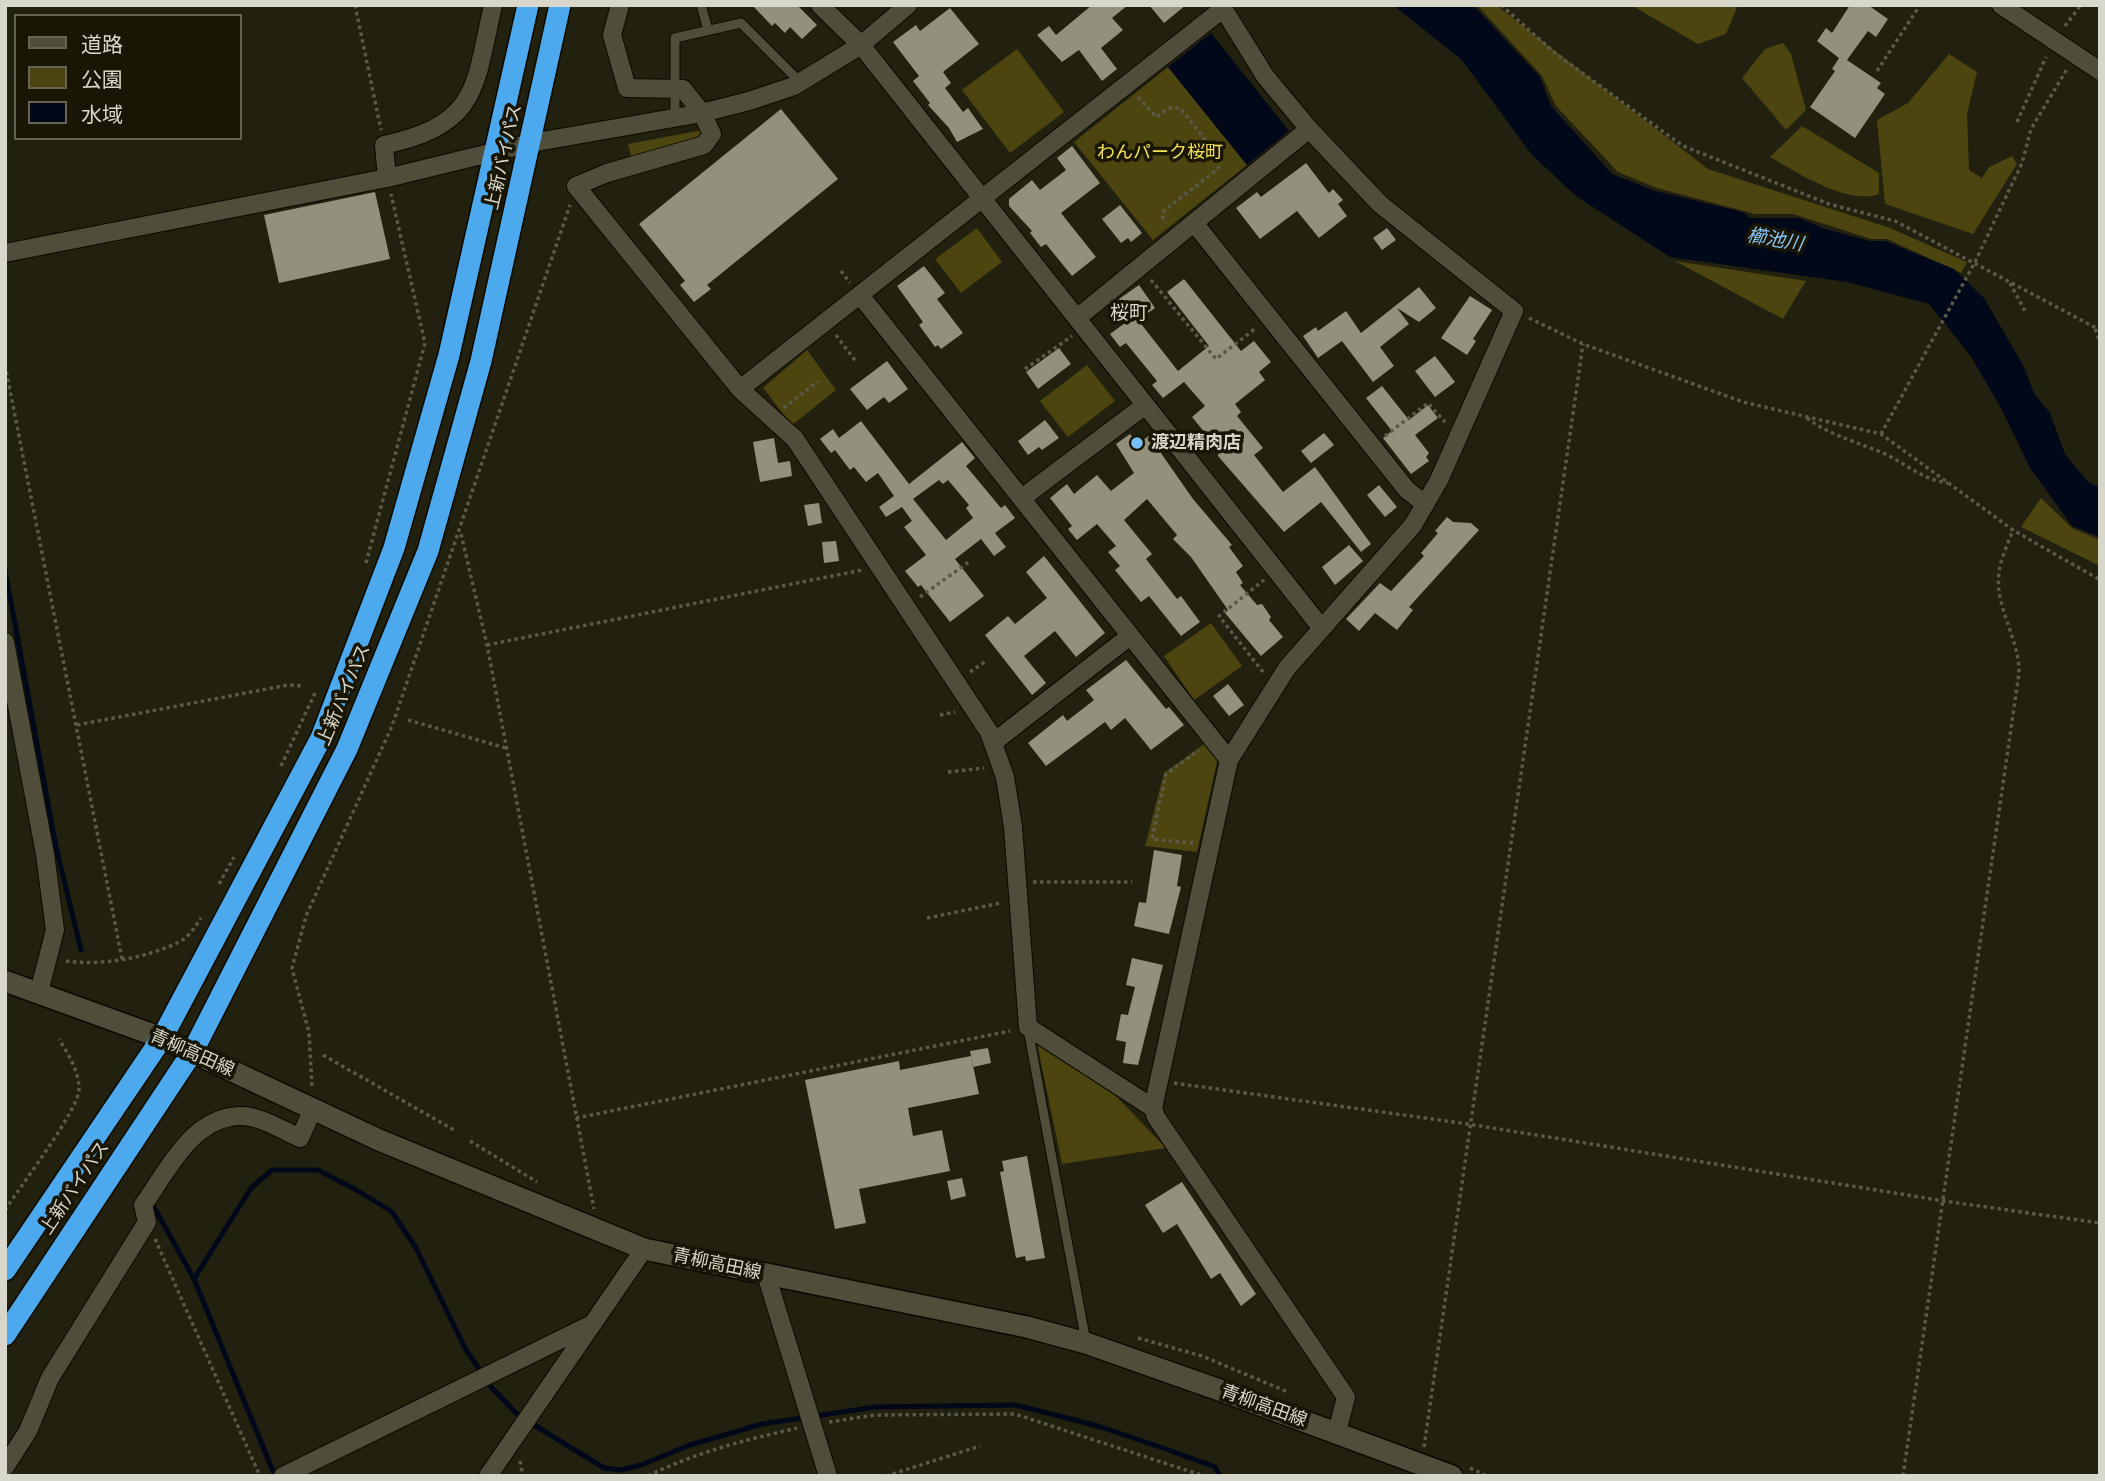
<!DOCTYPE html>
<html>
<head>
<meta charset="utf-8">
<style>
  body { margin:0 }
  #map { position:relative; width:2105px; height:1481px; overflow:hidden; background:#22200e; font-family:Inter,"Noto Sans JP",sans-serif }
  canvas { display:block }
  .frame { position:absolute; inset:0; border:7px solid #d8d7cb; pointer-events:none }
  .legend { position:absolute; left:14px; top:14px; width:228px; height:126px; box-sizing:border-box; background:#191605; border:2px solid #656354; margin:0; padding:9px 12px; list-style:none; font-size:21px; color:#d8d7cb }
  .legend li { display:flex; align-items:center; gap:14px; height:35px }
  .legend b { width:35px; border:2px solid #656354 }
</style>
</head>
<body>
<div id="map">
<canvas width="2105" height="1481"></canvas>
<div class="frame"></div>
<ul class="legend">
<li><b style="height:9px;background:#504d3a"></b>道路</li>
<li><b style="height:19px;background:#4c4510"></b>公園</li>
<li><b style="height:19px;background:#000819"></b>水域</li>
</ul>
</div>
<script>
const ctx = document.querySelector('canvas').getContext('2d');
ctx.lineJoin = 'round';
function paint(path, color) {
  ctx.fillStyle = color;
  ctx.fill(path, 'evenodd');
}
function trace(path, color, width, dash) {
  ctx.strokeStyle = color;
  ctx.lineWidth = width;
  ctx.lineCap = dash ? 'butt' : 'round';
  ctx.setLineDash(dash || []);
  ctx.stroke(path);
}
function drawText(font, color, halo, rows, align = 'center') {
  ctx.font = font + ' Inter,"Noto Sans JP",sans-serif';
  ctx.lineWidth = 7;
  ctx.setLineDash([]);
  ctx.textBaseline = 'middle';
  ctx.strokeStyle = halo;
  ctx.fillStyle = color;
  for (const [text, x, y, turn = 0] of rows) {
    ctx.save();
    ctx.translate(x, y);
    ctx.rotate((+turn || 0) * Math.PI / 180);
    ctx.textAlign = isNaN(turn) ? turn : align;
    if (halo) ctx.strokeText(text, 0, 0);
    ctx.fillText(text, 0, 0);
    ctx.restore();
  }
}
const green = new Path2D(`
  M1477,5H1496L1708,169L1890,228L1967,262L1961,273L1887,239H1871L1793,214H1755L1657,188L1618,172L1556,106L1542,76Z
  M1631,5H1738L1726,34L1698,44Z
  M1783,43L1791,54L1806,110L1786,130L1742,78L1765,49Z
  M1017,49L1064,112L1010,153L962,90Z
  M1949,54L1977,72L1967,114L1969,170L1982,178L1989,167L2012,156L2017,164L1973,234L1885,204L1877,120L1908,103Z
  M1168,67L1247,165L1153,240L1074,142Z
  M1802,126L1879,173V194C1849,206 1796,172 1770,157Z
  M708,129L710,134L632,160L628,144Z
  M977,228L1002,262L961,293L935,259Z
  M1675,261L1806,281L1783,319Z
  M807,350L836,390L792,425L763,388Z
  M1087,365L1115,401L1068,437L1040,401Z
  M2041,498L2072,528L2100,540V566L2021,527Z
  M1211,623L1242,666L1194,700L1164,656Z
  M1204,744L1218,757L1197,852L1145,846L1164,773Z
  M1037,1043L1112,1092L1166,1148L1062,1164Z`);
const water = new Path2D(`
  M1393,5H1473L1540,77L1551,106L1612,174L1655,191L1743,212L1750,218H1799L1825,229L1870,241H1885L1954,269L1984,298L2024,367L2034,393L2050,413L2065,454L2088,482L2100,488V537L2072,526L2030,468L2001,408L1970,355L1929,304L1847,282L1670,257L1576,196L1532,155L1462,60Z
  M1211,33L1289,131L1247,165L1168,67Z`);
const stream = new Path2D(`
  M5,570L56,847L81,950
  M154,1207L194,1279L275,1476
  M194,1279L251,1188L272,1170H318L360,1192L392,1212L416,1248L466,1350L492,1388L518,1415L604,1468L621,1470L641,1465L690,1445L762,1424L875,1407L1016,1405L1098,1426L1166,1449L1215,1467L1220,1476`);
const building = new Path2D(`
  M752,5H797L817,25L802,39L790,27L785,33L775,23L772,26Z
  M1092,5H1128L1112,18L1123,30L1101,48L1117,69L1102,81L1079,50L1062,62L1037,35L1049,26L1056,35Z
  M1149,5H1186L1164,23Z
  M1850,5H1868L1888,19L1876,37L1868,31L1847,60L1881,83L1877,88L1885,94L1855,138L1810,107L1835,71L1832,69L1839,58L1817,41L1826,28L1832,33Z
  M950,8L979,44L943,72L951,83L945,88L963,112L968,108L983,129L957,142L949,128L928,105L930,103L913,81L919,76L893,42L916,25L920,31Z
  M781,109L838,179L707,285L711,289L694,302L680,285L685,281L639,224Z
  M1072,146L1100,183L1061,213L1096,257L1072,276L1046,244L1041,247L1030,233L1032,231L1009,206V199L1032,180L1040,190L1066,170L1057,158Z
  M1306,163L1329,193L1333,189L1343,200L1338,204L1347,216L1319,238L1297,211L1260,239L1236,208L1257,192L1261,197Z
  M375,192L390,259L279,283L264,215Z
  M1120,205L1142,233L1131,242L1128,238L1121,243L1102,219Z
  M1387,228L1396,240L1382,250L1373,238Z
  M924,266L945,293L937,299L963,333L941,349L938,345L935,347L919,325L923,322L897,286Z
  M1184,279L1241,351L1254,341L1271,362L1259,372L1265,380L1235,404L1241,412L1237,416L1263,448L1254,455L1283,492L1315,467L1371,544L1361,552L1321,502L1284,532L1218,456L1219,450L1192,417L1205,406L1184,382L1163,398L1152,385L1157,381L1126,343L1120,347L1110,334L1132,318L1119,299L1139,285L1155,308L1138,320L1178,371L1209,346L1167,292Z
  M1419,287L1436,308L1419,322L1397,308L1409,324L1380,347L1394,366L1373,382L1342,341L1318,358L1303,336L1316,327L1318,331L1346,311L1361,333Z
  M1470,296L1492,310L1473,339L1476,341L1467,355L1441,338Z
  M1059,348L1071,364L1038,389L1026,372Z
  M1435,356L1455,382L1435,397L1415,371Z
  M887,361L908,389L889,403L884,397L867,410L850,389Z
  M1382,386L1409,420L1428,405L1438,418L1415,435L1429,453L1426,457L1429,461L1411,474L1383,438L1392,431L1366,398Z
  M1045,420L1059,438L1042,450L1039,447L1028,455L1018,441Z
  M861,421L909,484L962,442L975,458L966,466L1001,508L1005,505L1015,518L995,533L1006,547L994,556L981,539L955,559L984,596L950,622L921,585L918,587L905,571L926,555L904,527L912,521L902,507L886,517L879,507L894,496L878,473L866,482L854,467L850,470L835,450L831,453L820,439L833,429L839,438ZM939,480L943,484L948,480L969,505L966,508L973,518L946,540L913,499Z
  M1324,433L1334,445L1311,463L1301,451Z
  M1130,434L1137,444L1149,436L1193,499L1232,545L1229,547L1243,566L1236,572L1243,583L1240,585L1257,605L1262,604L1271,617L1269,620L1283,637L1261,656L1225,613L1228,610L1191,557L1173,539L1177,535L1147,499L1124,520L1152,554L1146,559L1177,599L1181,596L1200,622L1181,636L1149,596L1141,602L1115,570L1120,566L1108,552L1116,546L1097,524L1077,540L1068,529L1072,526L1050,498L1067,484L1074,494L1097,475L1111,491L1134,473L1116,444Z
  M774,438L778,463L790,461L792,476L760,482L753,442Z
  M1379,485L1397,507L1385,517L1367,495Z
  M819,503L822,523L808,526L804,505Z
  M1447,517L1453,522L1471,523L1479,530L1409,607L1413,610L1397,630L1375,613L1359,631L1346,619L1380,583L1391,591L1424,556L1421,553L1438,533L1435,531Z
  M836,541L839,561L824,563L822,542Z
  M1349,545L1363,561L1335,585L1322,567Z
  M1044,556L1105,633L1076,657L1055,631L1024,656L1046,683L1032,695L985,635L1008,616L1015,624L1047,598L1026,572Z
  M1126,660L1166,709L1169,707L1184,725L1151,750L1125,718L1111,730L1105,722L1046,766L1028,743L1063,715L1067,721L1094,700L1086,690Z
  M1228,684L1244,705L1229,716L1213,696Z
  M1154,850L1182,855L1177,886L1181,887L1169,934L1134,926L1139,902L1146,903Z
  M1132,958L1163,965L1138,1065L1123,1063L1126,1042L1116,1040L1121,1014L1128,1015L1135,987L1126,985Z
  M988,1048L991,1063L973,1067L970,1051Z
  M971,1056L979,1094L908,1108L913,1136L942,1130L950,1171L859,1189L866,1223L835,1229L805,1080L899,1061L900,1070Z
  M1027,1156L1045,1258L1026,1261L1025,1256L1016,1258L1000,1172L1004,1171L1002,1161Z
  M962,1178L966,1196L951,1200L947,1181Z
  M1182,1182L1256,1294L1241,1306L1220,1273L1211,1279L1177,1224L1163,1233L1145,1205Z`);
const path = new Path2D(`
  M355,5L381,130
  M1501,5L1556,54L1683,146L1829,204L1895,221L2100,330
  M2065,26L2081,5
  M1877,71L1920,5
  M1138,97L1156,117L1170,108H1180L1221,160L1218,169L1165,210L1162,215L1165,223
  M2017,122L2046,57
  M841,271L850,283
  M1151,280L1216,359L1256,328
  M2010,283L2026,313
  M1529,318L1583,344L1743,402L1881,434L2013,530L2100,580
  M2095,329L2100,341
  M836,335L857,363
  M5,365L122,959
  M1025,369L1072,336
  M784,408L818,381
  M1807,418C1829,435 1857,442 1883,453C1905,463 1923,480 1948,483
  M1881,434L1975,262L2022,163L2031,129L2067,69
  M1385,436L1428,403L1445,422
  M461,534L487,645L594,1209
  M366,563L425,343L391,194
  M920,597L970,561
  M487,645L862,570
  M970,672L986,661
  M1263,672L1219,616L1264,580
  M940,715L955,712
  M408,720L506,748
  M77,725L288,685L304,686
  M281,766L316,691
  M948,772L984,768
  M1193,843L1152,839L1166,774L1199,750
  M1033,882H1132
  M219,884L234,857
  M927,918L1001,903
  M66,961C100,966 147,958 179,942C189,937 195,927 201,918
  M323,1055L454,1130
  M1174,1083L1468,1124L1944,1201L2100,1223
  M312,1086L309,1033L292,968L306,916L392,726L570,205
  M576,1118L1010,1031
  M470,1141L537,1182
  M5,1210C19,1188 79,1110 79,1089C79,1071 68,1054 59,1039
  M155,1239L260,1476
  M1138,1338L1202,1356L1288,1392
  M829,1422L875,1415L1015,1414L1204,1476
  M1424,1447L1583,344
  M520,1461L523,1476
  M1470,1468L1487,1476
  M648,1476C696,1452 746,1440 797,1428
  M886,1476L980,1446
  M1903,1476L2019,673C2020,639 1994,607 1999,572C2001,558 2008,543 2013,530`);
const lane = new Path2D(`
  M701,5L708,30
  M675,117V38L741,23L800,82
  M1028,1029L1086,1342`);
const street = new Path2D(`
  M620,5L612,35L627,88L683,89L702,113L712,134L704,145L607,173L576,186L740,389L795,439L989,732L1005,777L1013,827L1028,1027L1153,1108
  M820,5L861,45L1320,626
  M1221,5L1265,76L1309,129L1380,204L1514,311L1439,480L1413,525L1287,668L1229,760L1153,1108L1156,1117L1346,1397L1337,1432
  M2001,5L2100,71
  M387,178L384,145C479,124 474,89 493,5
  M1195,224L1407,490L1425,504
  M5,253L387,178L531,143L702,113L749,101L794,86L861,45L908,5
  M860,295L1229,760
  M1077,318L1309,129
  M740,389L1224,8
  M1022,498L1144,406
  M5,642L45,854L55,930L39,992
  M994,742L1130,636
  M766,1274L828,1476
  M5,1467L28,1431L50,1378L147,1222L143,1205C167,1172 191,1118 239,1116C259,1115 282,1130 300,1138L313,1109
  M283,1476L588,1326
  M488,1476L644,1249`);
const secondary = new Path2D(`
  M5,981L162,1038L379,1140L644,1249L1027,1327L1086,1343L1228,1393L1452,1476`);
const highway = new Path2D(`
  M5,1270L162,1038L321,738L394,548L449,355L528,5
  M5,1335L193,1051L347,749L428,551L481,361L560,5`);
const markers = [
  [1137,443,7,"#78bff7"]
];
const parkNames = [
  ["わんパーク桜町",1160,153]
];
const streetNames = [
  ["上新バイパス",504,157,-77],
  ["上新バイパス",344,695,-67],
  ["青柳高田線",192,1053,24],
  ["上新バイパス",75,1188,-56],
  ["青柳高田線",717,1264,12],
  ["青柳高田線",1264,1406,20]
];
const poiNames = [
  ["渡辺精肉店",1151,443]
];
const waterNames = [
  ["櫛池川",1775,240,10]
];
const neighbourhoodNames = [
  ["桜町",1129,313]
];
paint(green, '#4c4510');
paint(water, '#000819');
trace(stream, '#000819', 5);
paint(building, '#93907b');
trace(lane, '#0c0900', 11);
trace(street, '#0c0900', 20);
trace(secondary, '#0c0900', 24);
trace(highway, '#0c0900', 24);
trace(path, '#5b5949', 3.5, [3.5, 3.5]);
trace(lane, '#504d3a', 9);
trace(street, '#504d3a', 18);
trace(secondary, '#504d3a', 21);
trace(highway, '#4ca9ed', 21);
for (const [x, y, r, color] of markers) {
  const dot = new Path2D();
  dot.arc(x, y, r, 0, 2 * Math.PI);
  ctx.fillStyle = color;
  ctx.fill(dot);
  trace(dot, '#191605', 2.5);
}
drawText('18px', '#f2e055', '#191605', parkNames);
drawText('18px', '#d8d7cb', '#191605', streetNames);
drawText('bold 18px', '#d8d7cb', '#191605', poiNames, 'left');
drawText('italic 19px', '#89c5f6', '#191605', waterNames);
drawText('19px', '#d8d7cb', '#191605', neighbourhoodNames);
</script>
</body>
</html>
